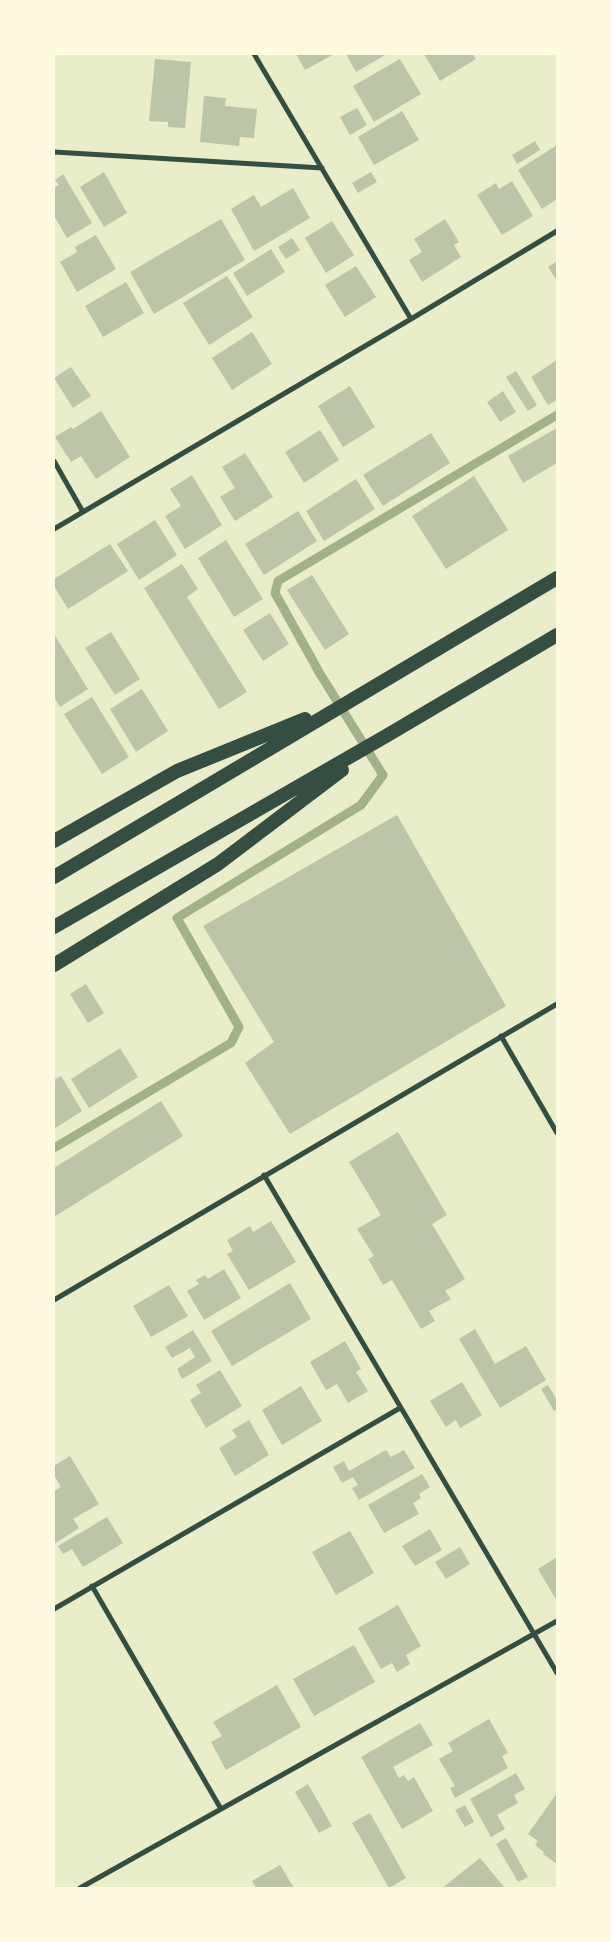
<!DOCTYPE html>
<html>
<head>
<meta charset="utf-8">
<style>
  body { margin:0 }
  #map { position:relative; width:611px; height:1942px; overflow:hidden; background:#e9edc9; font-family:Rubik,sans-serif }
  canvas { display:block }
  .frame { position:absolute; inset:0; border:55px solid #fefae0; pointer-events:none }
</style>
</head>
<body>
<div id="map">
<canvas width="611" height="1942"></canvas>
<div class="frame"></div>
</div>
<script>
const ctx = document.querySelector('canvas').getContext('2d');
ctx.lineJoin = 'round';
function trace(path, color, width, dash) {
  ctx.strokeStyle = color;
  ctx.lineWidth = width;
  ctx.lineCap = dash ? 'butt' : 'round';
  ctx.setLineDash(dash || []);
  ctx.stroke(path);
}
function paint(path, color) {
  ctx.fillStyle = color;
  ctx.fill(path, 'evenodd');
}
const stream = new Path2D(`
  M54,1148L231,1043L239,1027L177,918L361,805L383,775L319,672L275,593L278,581L557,415`);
const building = new Path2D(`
  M296,54H334L305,70Z
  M346,54H387L356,72Z
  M424,54H473L476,59L440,81Z
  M155,59L191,62L185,128L168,127V122L149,121Z
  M400,59L421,94L374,122L353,86Z
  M204,96L226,98L225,106L257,109L254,138L240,137L239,146L200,142Z
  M357,108L367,125L350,135L340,117Z
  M402,111L419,140L374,165L358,137Z
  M535,141L540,150L517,164L512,155Z
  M557,145V199L542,209L518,170Z
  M104,172L127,213L104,227L80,187Z
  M371,172L377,182L358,193L352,183Z
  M63,174L92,223L67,238L54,216V188L59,185L55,180Z
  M512,181L533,216L502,235L477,195L496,183L499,189Z
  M293,188L310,218L254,251L231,209L254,195L261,207Z
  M221,219L245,260L154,314L130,272Z
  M445,219L459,242L454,245L461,257L422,282L409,260L422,252L414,239Z
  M332,221L354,255L326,273L305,238Z
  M96,235L116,269L77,292L60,262L77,252L75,247Z
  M292,238L300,250L286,259L278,247Z
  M271,249L285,272L247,296L233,273Z
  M557,261V281L548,267Z
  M356,266L376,297L345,317L325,285Z
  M227,276L253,317L209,345L183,303Z
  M126,282L144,313L103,337L85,306Z
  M252,332L272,364L232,390L212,358Z
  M557,360V400L548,405L531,377Z
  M71,367L91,396L73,408L54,378Z
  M516,371L537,405L528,411L506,377Z
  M350,386L375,427L343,447L318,406Z
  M503,391L516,412L500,422L487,402Z
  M101,411L130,457L96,479L81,456L71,462L55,437L71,427L73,429Z
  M557,428V463L523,483L508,456Z
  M320,430L339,460L304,483L285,452Z
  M431,433L450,463L383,506L363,475Z
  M245,453L273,497L235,521L220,497L235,488L222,467Z
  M192,475L222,525L185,549L165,516L181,506L170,489Z
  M474,476L508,530L446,569L412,516Z
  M356,479L375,509L324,541L306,511Z
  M298,511L317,541L264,575L245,544Z
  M155,520L177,555L139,580L117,544Z
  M226,540L263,599L234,617L198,558Z
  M110,544L128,571L68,609L54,586V579Z
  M182,564L198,589L187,597L247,692L219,709L144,588Z
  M312,575L349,634L325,650L287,590Z
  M270,613L289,644L263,661L243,630Z
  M111,632L140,679L115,695L85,648Z
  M54,634L88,689L60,707L54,697Z
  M142,689L168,731L136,752L110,709Z
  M92,697L129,757L102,774L64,714Z
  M397,815L506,1006L290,1134L245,1063L274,1042L203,926Z
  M86,984L104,1013L88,1023L70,994Z
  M120,1048L138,1077L89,1108L71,1079Z
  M61,1076L82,1111L54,1129V1080Z
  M161,1101L183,1136L54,1217V1168Z
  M398,1132L447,1215L432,1224L465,1279L445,1291L451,1299L429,1311L435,1321L421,1329L392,1280L383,1285L368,1259L374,1256L357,1229L381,1215L349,1162Z
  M271,1221L296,1262L249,1290L227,1254L233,1251L227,1240L250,1226L253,1232Z
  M224,1269L241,1298L204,1320L187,1291L199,1284L196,1280L205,1275L208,1279Z
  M290,1283L311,1319L232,1366L211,1331Z
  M169,1285L188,1316L151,1337L133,1306Z
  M475,1329L495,1364L526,1346L546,1380L500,1408L459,1339Z
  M193,1330L212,1361L182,1379L177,1369L195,1357L190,1348L172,1358L165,1347Z
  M345,1341L361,1369L356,1372L368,1391L348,1403L337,1384L326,1390L310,1362Z
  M220,1370L242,1406L206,1428L190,1400L201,1393L196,1385Z
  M462,1382L482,1415L460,1428L456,1420L446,1427L430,1401Z
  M548,1385L557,1400V1409L554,1411L541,1389Z
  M301,1386L322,1421L282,1445L262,1410Z
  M249,1420L269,1455L235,1476L219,1448L237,1437L232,1430Z
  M386,1450L391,1457L404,1450L415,1468L359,1500L352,1488L358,1485L353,1477L342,1483L333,1467L344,1461L349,1471Z
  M70,1456L99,1504L73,1519L79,1528L54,1544V1491L61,1487L54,1475V1466Z
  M422,1474L430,1487L419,1494L421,1498L413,1503L419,1514L384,1533L368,1505Z
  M107,1517L123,1543L83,1567L72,1549L63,1554L58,1546Z
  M430,1529L442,1550L415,1566L402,1546Z
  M350,1531L374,1573L336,1595L312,1552Z
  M460,1547L470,1564L446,1579L435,1562Z
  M557,1557V1601L538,1569Z
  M398,1605L421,1646L406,1655L410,1664L397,1672L392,1663L381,1669L358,1628Z
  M354,1645L375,1682L314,1716L293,1679Z
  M277,1685L301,1727L226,1770L211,1742L222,1736L213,1722Z
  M489,1719L508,1753L502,1756L508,1768L455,1798L450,1788L455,1786L439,1759L453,1751L448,1743Z
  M420,1723L433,1745L393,1767L399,1778L404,1775L408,1781L414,1777L433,1811L402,1829L361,1757Z
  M516,1773L525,1789L514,1795L518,1803L497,1815L505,1829L491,1837L470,1799Z
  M308,1784L332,1826L319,1833L295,1792Z
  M557,1793V1864L543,1854L544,1852L535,1845L538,1841L528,1834Z
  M465,1805L474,1822L465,1827L455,1810Z
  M370,1813L406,1878L389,1888L352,1823Z
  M506,1838L528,1877L518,1882L496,1844Z
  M480,1858L505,1888H442Z
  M280,1865L294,1888H256L252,1881Z`);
const minor = new Path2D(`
  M254,54L411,319
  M54,152L322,168
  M54,461L83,512
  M54,529L411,319L557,231
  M501,1036L557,1133
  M264,1175L557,1673
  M54,1300L557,1004
  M92,1586L221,1809
  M54,1609L400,1408
  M80,1888L557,1621`);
const trunk = new Path2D(`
  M54,841L177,771L305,719
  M54,877L557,578
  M54,927L386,736L557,635
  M54,965L218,864L342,770`);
trace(stream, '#a3b18a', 9);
paint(building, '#bcc5a7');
trace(minor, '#344e41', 5);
trace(trunk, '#344e41', 14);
</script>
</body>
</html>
